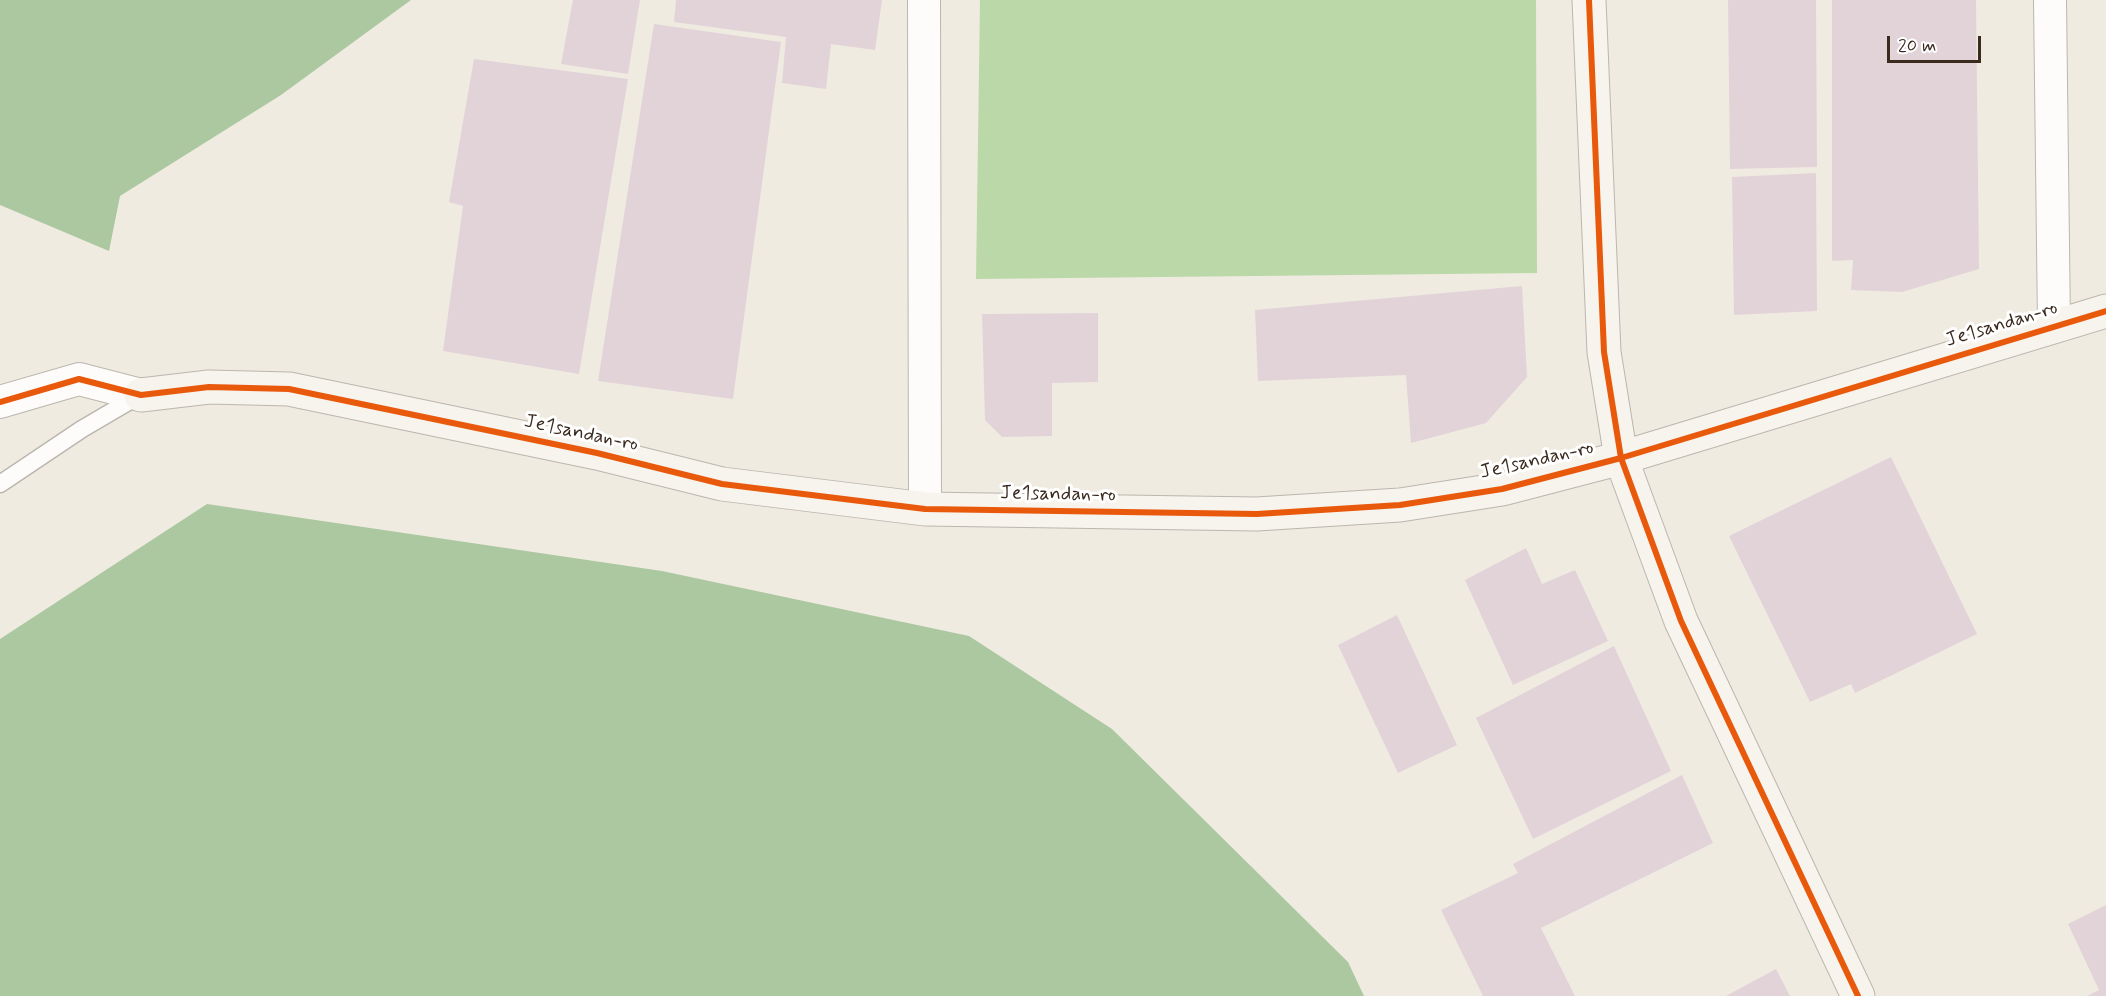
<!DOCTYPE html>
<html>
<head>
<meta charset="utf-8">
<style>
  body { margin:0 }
  #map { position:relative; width:2106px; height:996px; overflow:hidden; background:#f0ebe1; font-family:Mynerve,sans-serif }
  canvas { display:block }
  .scale { position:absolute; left:1887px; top:36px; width:94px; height:27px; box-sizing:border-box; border:3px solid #3b2a1e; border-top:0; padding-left:8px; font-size:18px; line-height:21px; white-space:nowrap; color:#3b2a1e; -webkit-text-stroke:4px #fff; paint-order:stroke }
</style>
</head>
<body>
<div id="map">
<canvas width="2106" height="996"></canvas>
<div class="scale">20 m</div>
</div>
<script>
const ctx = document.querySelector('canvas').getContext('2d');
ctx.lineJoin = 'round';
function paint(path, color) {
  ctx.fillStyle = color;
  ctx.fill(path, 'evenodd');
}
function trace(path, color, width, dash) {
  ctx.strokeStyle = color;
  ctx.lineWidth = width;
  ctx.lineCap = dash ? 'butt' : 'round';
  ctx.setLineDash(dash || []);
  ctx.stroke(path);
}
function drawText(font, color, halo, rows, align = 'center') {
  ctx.font = font + ' Mynerve,sans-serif';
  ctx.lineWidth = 6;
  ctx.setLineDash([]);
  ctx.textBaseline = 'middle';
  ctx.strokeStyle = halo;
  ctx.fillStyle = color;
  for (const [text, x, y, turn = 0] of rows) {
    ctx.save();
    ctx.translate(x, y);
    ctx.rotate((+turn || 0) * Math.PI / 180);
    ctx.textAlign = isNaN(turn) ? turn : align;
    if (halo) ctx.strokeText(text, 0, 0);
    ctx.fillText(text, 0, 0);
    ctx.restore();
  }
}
const green = new Path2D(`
  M980,0H1536L1537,273L976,279Z`);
const forest = new Path2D(`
  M0,0H411L281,95L120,196L109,251L0,205Z
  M207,504L662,571L969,636L1112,729L1348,962L1364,996H0V639Z`);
const building = new Path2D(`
  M573,0H640L628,74L561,64Z
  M676,0H882L875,50L831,44L826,89L782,83L786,37L674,22Z
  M1728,0H1816L1817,167L1730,169Z
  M1832,0H1976L1979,269L1902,292L1851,290L1853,260L1832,261Z
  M654,24L781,42L733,399L598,381Z
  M474,59L628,79L579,374L443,351L463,206L449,202Z
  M1816,173L1817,311L1734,315L1732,177Z
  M1522,286L1527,377L1486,423L1411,443L1406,375L1258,381L1255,310Z
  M1098,313V382L1052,383V436L1002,437L985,420L982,314Z
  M1891,457L1977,634L1855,693L1851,684L1810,702L1729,536Z
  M1526,548L1542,584L1575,570L1608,641L1513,685L1465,580Z
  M1397,615L1457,745L1398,773L1338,645Z
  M1614,646L1671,771L1533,839L1476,718Z
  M1682,775L1713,843L1541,928L1575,996H1483L1441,910L1518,873L1513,864Z
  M2106,905V996H2087L2099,990L2068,924Z
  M1776,969L1790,996H1726Z`);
const lane = new Path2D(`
  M0,484L82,429L140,395`);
const street = new Path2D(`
  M924,0L925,509
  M2050,0L2054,326
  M0,402L79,379L141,395`);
const secondary = new Path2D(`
  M1589,0L1604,352L1621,458L1681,621L1858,996
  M141,395L209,387L289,389L597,453L722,484L925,509L1257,514L1400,505L1502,489L1621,458L2106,311`);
const cycleway = new Path2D(`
  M1589,0L1604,352L1621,458L1681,621L1858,996
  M0,402L79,379L141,395L209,387L289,389L597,453L722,484L925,509L1257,514L1400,505L1502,489L1621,458L2106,311`);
const streetNames = [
  ["Je1sandan-ro",2002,325,-17],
  ["Je1sandan-ro",581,434,12],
  ["Je1sandan-ro",1537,461,-13],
  ["Je1sandan-ro",1058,495,1]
];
paint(green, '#bbd8a9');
paint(forest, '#acc8a0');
paint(building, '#e2d3d9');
trace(lane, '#bbb6ae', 19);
trace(street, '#bbb6ae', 34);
trace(secondary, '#bbb6ae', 35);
trace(lane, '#fdfcfa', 16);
trace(street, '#fdfcfa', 32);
trace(secondary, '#f7f3ed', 33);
trace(cycleway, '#e8590c', 6);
drawText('20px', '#3b2a1e', '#fff', streetNames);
</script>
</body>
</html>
